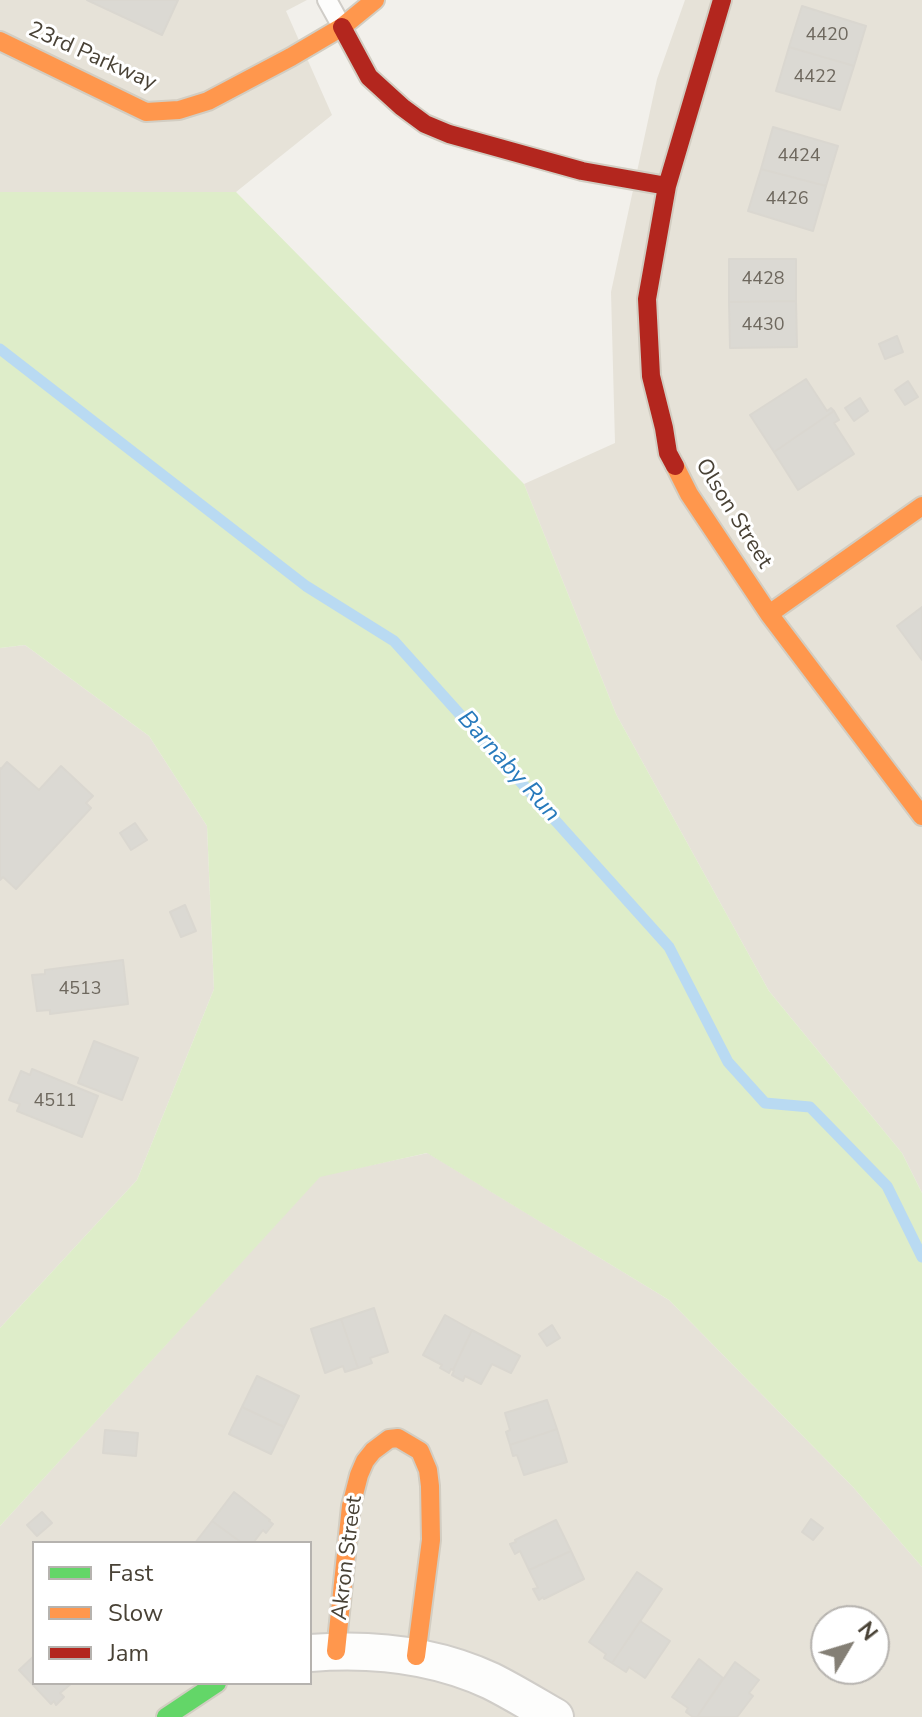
<!DOCTYPE html>
<html>
<head>
<meta charset="utf-8">
<style>
  body { margin:0 }
  #map { position:relative; width:922px; height:1717px; overflow:hidden; background:#f2f0eb; font-family:"Nunito Sans",sans-serif }
  canvas { display:block }
  .legend { position:absolute; left:32px; top:1541px; width:280px; height:144px; box-sizing:border-box; background:#fff; border:2px solid #b6b3af; margin:0; padding:10px 14px; list-style:none; font-size:24px; color:#494236 }
  .legend li { display:flex; align-items:center; gap:16px; height:40px }
  .legend b { width:40px; border:2px solid #b6b3af }
  .north { position:absolute; left:810px; top:1605px; width:80px; height:80px; box-sizing:border-box; background:#fff; border:2px solid #b6b3af; border-radius:50%; rotate:52deg; font-size:22px; font-weight:700; line-height:32px; text-align:center; color:#494236 }
  .north::after { content:''; display:block; margin:auto; width:28px; height:36px; background:#847f75; clip-path:polygon(50% 0,100% 100%,50% 72%,0 100%) }
</style>
</head>
<body>
<div id="map">
<canvas width="922" height="1717"></canvas>
<ul class="legend">
<li><b style="height:10px;background:#63d668"></b>Fast</li>
<li><b style="height:10px;background:#ff974d"></b>Slow</li>
<li><b style="height:10px;background:#b3261e"></b>Jam</li>
</ul>
<div class="north">N</div>
</div>
<script>
const ctx = document.querySelector('canvas').getContext('2d');
ctx.lineJoin = 'round';
function paint(path, color) {
  ctx.fillStyle = color;
  ctx.fill(path, 'evenodd');
}
function trace(path, color, width, dash) {
  ctx.strokeStyle = color;
  ctx.lineWidth = width;
  ctx.lineCap = dash ? 'butt' : 'round';
  ctx.setLineDash(dash || []);
  ctx.stroke(path);
}
function drawText(font, color, halo, rows, align = 'center') {
  ctx.font = font + ' "Nunito Sans",sans-serif';
  ctx.lineWidth = 6;
  ctx.setLineDash([]);
  ctx.textBaseline = 'middle';
  ctx.strokeStyle = halo;
  ctx.fillStyle = color;
  for (const [text, x, y, turn = 0] of rows) {
    ctx.save();
    ctx.translate(x, y);
    ctx.rotate((+turn || 0) * Math.PI / 180);
    ctx.textAlign = isNaN(turn) ? turn : align;
    if (halo) ctx.strokeText(text, 0, 0);
    ctx.fillText(text, 0, 0);
    ctx.restore();
  }
}
const residential = new Path2D(`
  M0,0H307L286,11L332,115L236,192H0Z
  M685,0H922V1193L902,1153L769,991L616,714L524,484L615,443L611,292L657,79Z
  M25,645L149,736L207,826L214,989L137,1180L0,1328V648Z
  M428,1153L669,1300L853,1487L922,1567V1717H0V1526L320,1176ZM34,1543H310V1683H34ZM826,1621H874V1669H826Z`);
const green = new Path2D(`
  M0,192H236L524,484L616,714L769,991L902,1153L922,1193V1567L853,1487L669,1300L427,1153L320,1177L0,1526V1328L137,1180L214,989L207,826L149,736L25,645L0,648Z`);
const stream = new Path2D(`
  M0,349L306,586L394,641L669,947L728,1062L765,1103L810,1107L887,1186L922,1257`);
const building = new Path2D(`
  M87,0H178L162,35Z
  M802,6L866,26L854,66L789,47Z
  M789,47L854,66L840,110L776,91Z
  M773,127L838,146L826,186L761,169Z
  M761,169L826,186L813,231L748,211Z
  M729,259H796V301L729,302Z
  M796,301L797,347L730,348L729,302Z
  M897,336L903,352L885,359L879,344Z
  M806,379L827,411L831,408L834,411L774,452L750,415Z
  M908,381L918,397L905,405L895,390Z
  M860,398L868,411L854,421L845,408Z
  M834,411L839,420L834,423L854,454L798,490L774,452Z
  M922,607V660L897,626Z
  M7,762L39,790L61,766L93,796L86,803L91,808L16,889L3,877L0,880V768L1,769Z
  M135,823L147,840L131,850L120,833Z
  M185,905L196,931L181,937L170,912Z
  M123,960L128,1004L50,1014V1010L37,1011L32,975L45,974V970Z
  M94,1041L138,1058L122,1100L78,1083Z
  M32,1069L98,1096L82,1137L17,1111L20,1104L9,1100L21,1071L30,1075Z
  M374,1308L388,1352L370,1358L372,1363L358,1368L341,1319Z
  M445,1315L472,1330L453,1370L451,1369L449,1373L440,1368L442,1365L423,1355Z
  M341,1319L358,1368L345,1372L343,1366L325,1373L311,1329Z
  M552,1325L560,1338L547,1346L539,1334Z
  M472,1330L520,1356L511,1373L492,1364L481,1384L465,1376L463,1381L452,1375L454,1371L453,1370Z
  M257,1376L299,1396L284,1427L242,1407Z
  M547,1400L557,1429L510,1445L506,1432L510,1430L505,1413Z
  M242,1407L284,1427L271,1454L229,1434Z
  M557,1429L567,1462L524,1475L517,1455L513,1456L510,1445Z
  M105,1430L138,1433L136,1456L103,1453Z
  M234,1492L270,1520L269,1521L273,1524L266,1533L263,1530L253,1543H242L212,1521Z
  M42,1512L52,1523L37,1536L27,1525Z
  M811,1519L823,1528L813,1540L802,1532Z
  M556,1520L571,1551L529,1570L520,1551L515,1554L510,1544L516,1542L515,1540Z
  M212,1521L242,1543H195Z
  M571,1551L584,1579L544,1599L543,1597L539,1600L533,1589L538,1588L529,1570Z
  M637,1572L662,1589L612,1663L604,1658L606,1654L589,1642Z
  M640,1621L670,1641L645,1678L629,1667L626,1672L612,1663Z
  M34,1656V1683H72L60,1693L64,1697L56,1705L54,1701L51,1704L19,1670Z
  M699,1659L723,1678L697,1717H693L686,1712L688,1708L672,1697Z
  M735,1662L759,1680L749,1693L753,1696L737,1717H697Z`);
const lane = new Path2D(`
  M327,0L342,27`);
const street = new Path2D(`
  M310,1653C373,1648 433,1654 491,1681C513,1692 534,1705 555,1717`);
const fast = new Path2D(`
  M166,1717L217,1683`);
const slow = new Path2D(`
  M0,41L146,112L179,110L208,101L291,57L342,27L375,0
  M675,466L689,494L769,614L922,816
  M769,614L922,506
  M336,1651L351,1506L359,1475L365,1461L373,1451L389,1439L398,1438L420,1451L428,1470L430,1486L431,1540L416,1656`);
const jam = new Path2D(`
  M342,27L369,77L402,107L425,124L449,134L582,171L667,186
  M675,466L668,453L664,428L651,376L647,299L667,186L722,0`);
const numberNames = [
  ["4420",827,36],
  ["4422",815,78],
  ["4424",799,157],
  ["4426",787,200],
  ["4428",763,280],
  ["4430",763,326],
  ["4513",80,990],
  ["4511",55,1102]
];
const streetNames = [
  ["23rd Parkway",92,57,24],
  ["Olson Street",733,514,58],
  ["Akron Street",348,1558,-83]
];
const waterNames = [
  ["Barnaby Run",508,767,48]
];
paint(residential, '#e6e2d8');
paint(green, '#deedc9');
trace(stream, '#b9daf2', 11);
paint(building, '#dbd9d3');
trace(building, '#dad7d0', 2);
trace(lane, '#d0cdc8', 22);
trace(street, '#d0cdc8', 40);
trace(fast, '#d2cdc2', 22);
trace(slow, '#d2cdc2', 22);
trace(jam, '#d2cdc2', 22);
trace(lane, '#fdfdfc', 18);
trace(street, '#fdfdfc', 36);
trace(fast, '#63d668', 18);
trace(slow, '#ff974d', 18);
trace(jam, '#b3261e', 18);
drawText('18px', '#6e685e', null, numberNames);
drawText('22px', '#494236', '#fff', streetNames);
drawText('italic 24px', '#277abc', '#fff', waterNames);
</script>
</body>
</html>
